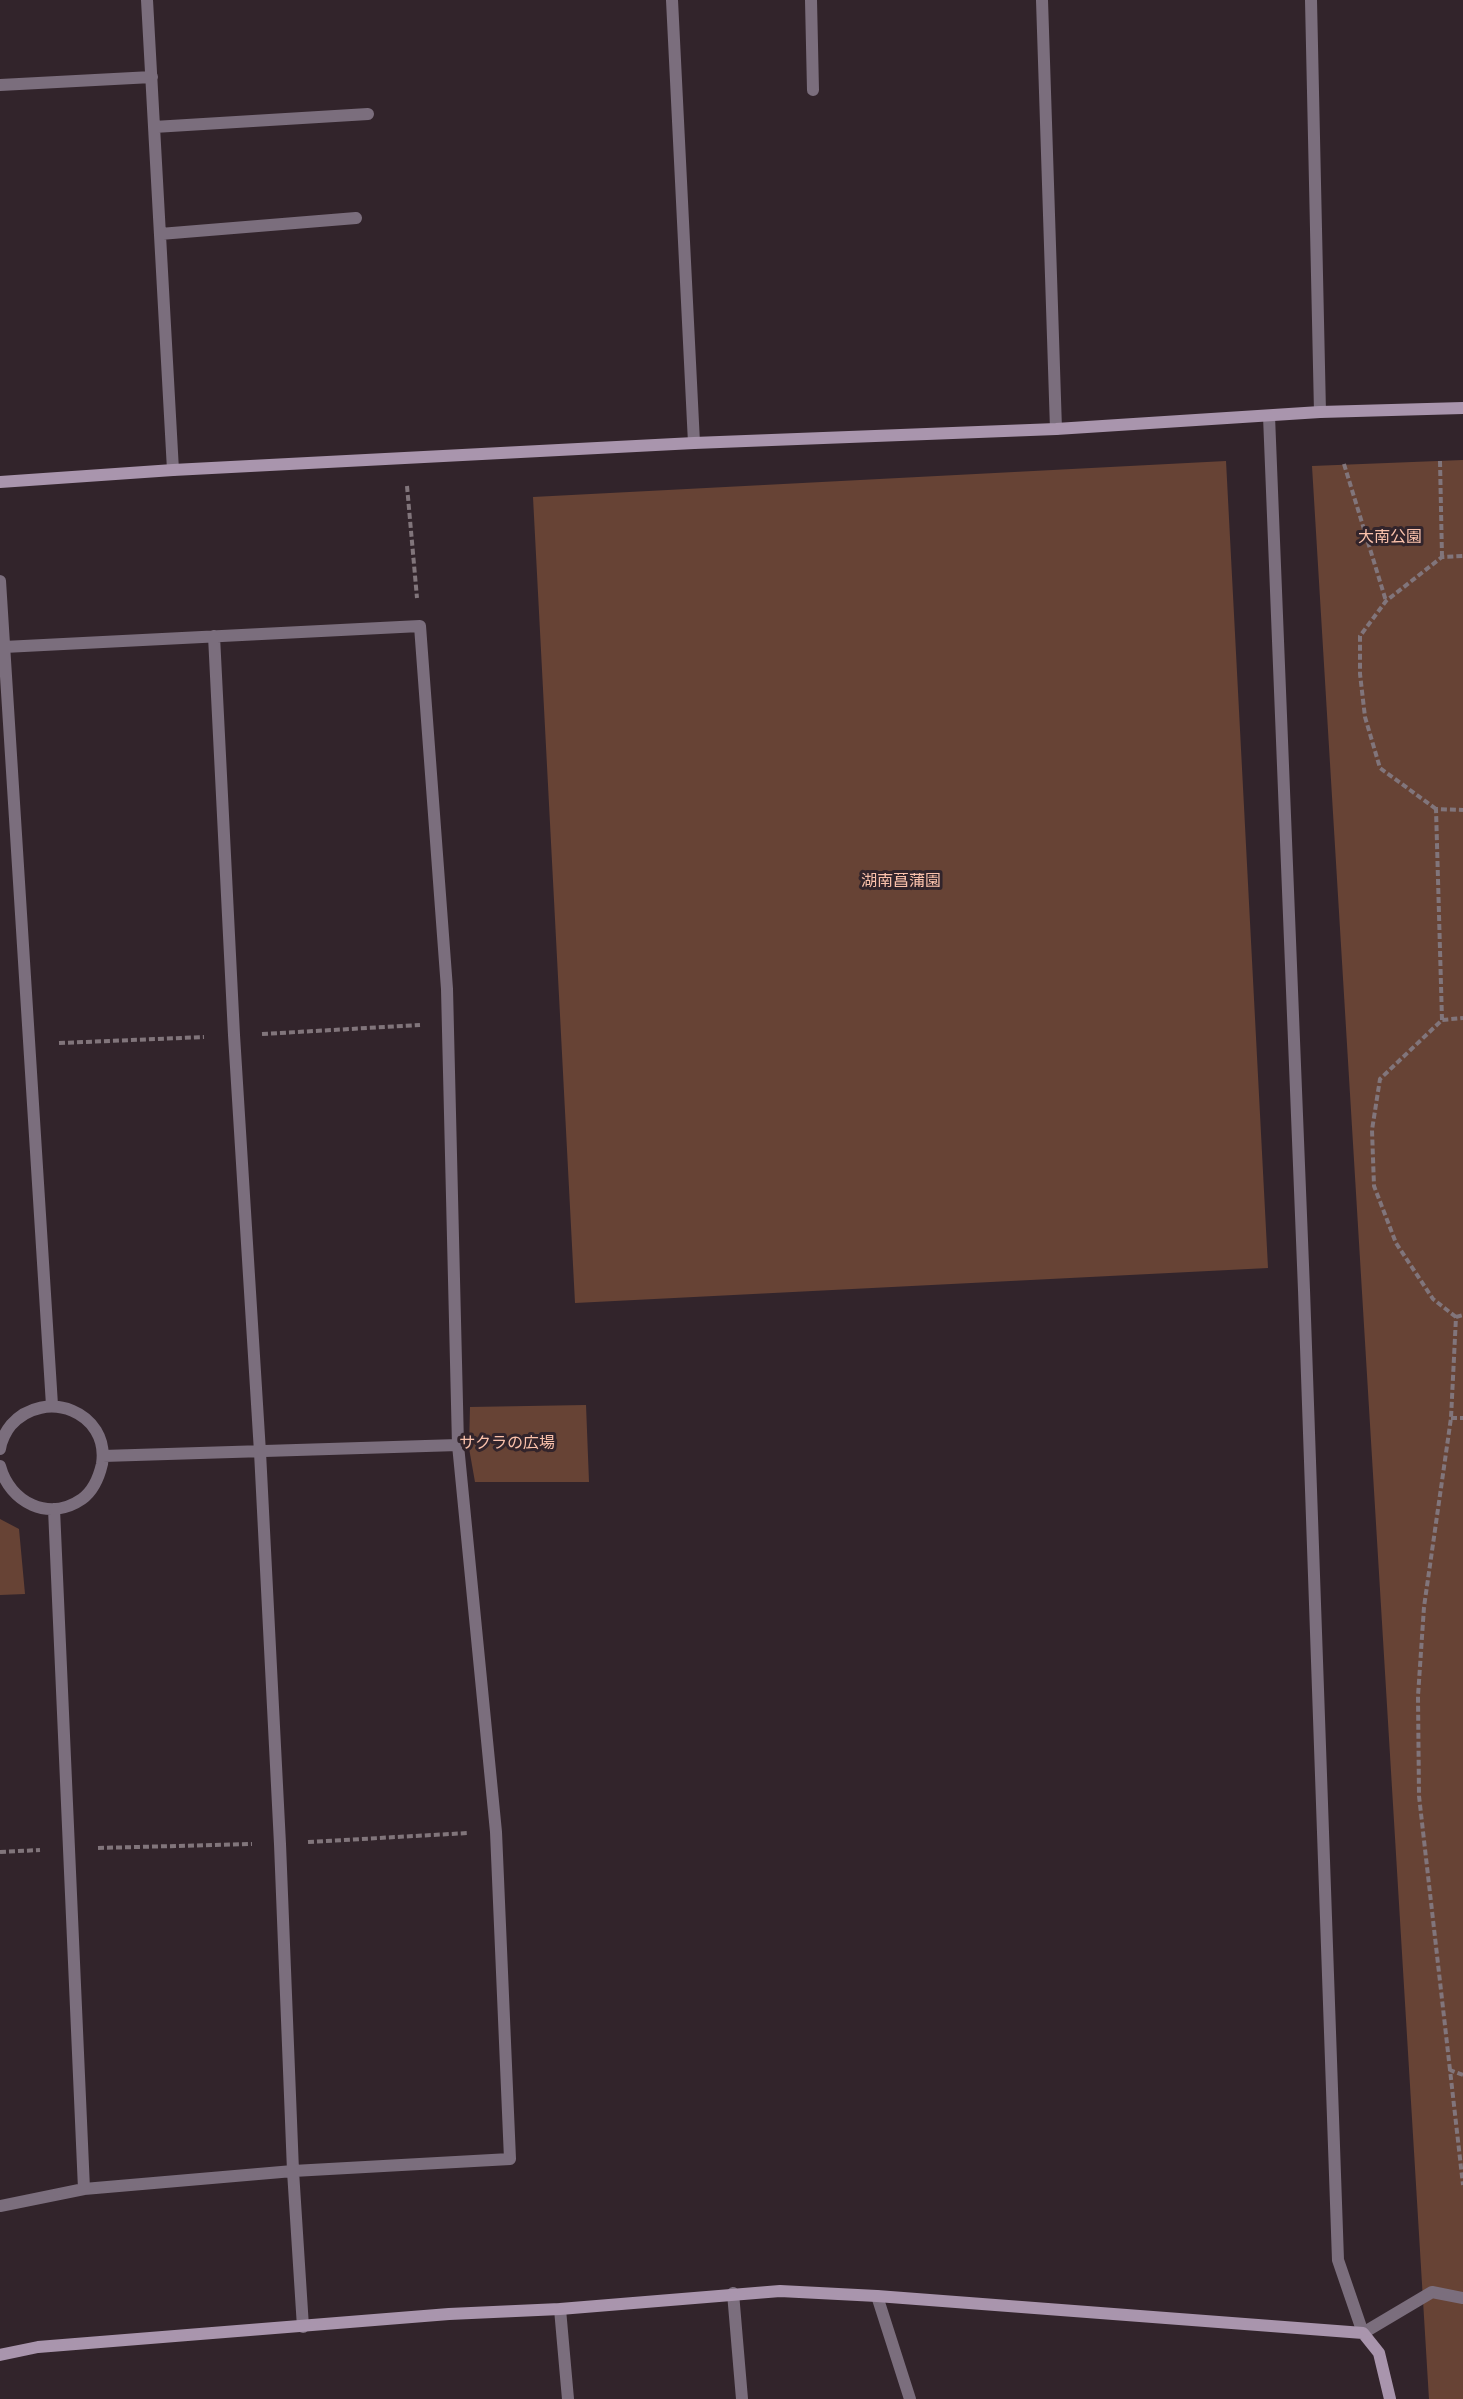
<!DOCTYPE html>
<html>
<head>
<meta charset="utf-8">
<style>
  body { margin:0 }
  canvas { display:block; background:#32242b }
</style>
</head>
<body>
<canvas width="1463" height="2399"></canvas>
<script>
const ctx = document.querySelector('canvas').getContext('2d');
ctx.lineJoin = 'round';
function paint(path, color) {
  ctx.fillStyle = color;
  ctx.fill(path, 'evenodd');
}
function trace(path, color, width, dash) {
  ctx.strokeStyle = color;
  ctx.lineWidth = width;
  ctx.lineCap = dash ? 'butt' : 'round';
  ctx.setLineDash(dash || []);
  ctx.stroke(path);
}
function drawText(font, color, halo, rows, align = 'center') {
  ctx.font = font + ' "DM Sans","Noto Sans JP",sans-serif';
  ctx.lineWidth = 6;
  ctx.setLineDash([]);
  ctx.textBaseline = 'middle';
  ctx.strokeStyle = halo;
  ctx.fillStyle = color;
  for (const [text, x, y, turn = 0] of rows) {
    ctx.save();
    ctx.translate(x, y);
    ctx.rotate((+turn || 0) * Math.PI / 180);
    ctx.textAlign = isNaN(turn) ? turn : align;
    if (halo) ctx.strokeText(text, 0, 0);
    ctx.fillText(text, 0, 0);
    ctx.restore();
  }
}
const green = new Path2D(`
  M1463,460V2399H1429L1312,466Z
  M1226,461L1268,1268L575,1303L533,497Z
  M586,1405L589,1482H475L469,1448L470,1407Z
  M0,1519L19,1529L25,1594L0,1595Z`);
const path = new Path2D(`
  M1440,461L1442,557
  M1344,464L1386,601
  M407,486L417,598
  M1436,809L1380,768L1365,717L1360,674V636L1386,601L1442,557L1463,556
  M1442,1020L1436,809L1463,810
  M262,1034L420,1025
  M59,1043L204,1037
  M1456,1317L1433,1299L1396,1243L1374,1186L1372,1130L1380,1079L1442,1020L1463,1018
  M1456,1317L1463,1315
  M1451,1418H1463
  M308,1842L468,1833
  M98,1848L252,1844
  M0,1852L40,1850
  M1450,2070L1419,1796L1418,1696L1424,1607L1451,1418L1456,1317
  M1463,2075L1450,2070L1463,2185`);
const lane = new Path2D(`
  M733,2293L742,2399
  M877,2296L910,2399
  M560,2309L568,2399
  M1363,2333L1432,2292L1463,2298`);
const street = new Path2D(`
  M147,0L173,470
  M672,0L694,443
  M811,0L813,90
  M1042,0L1056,429
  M1311,0L1320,412
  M0,85L152,77
  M154,127L368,114
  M160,234L356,218
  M1269,416L1304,1290L1338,2260L1363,2333
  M0,581L52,1405
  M214,636L234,1035L260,1452L280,1844L293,2171L303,2327
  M0,1449C1,1441 6,1431 11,1425C45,1387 110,1412 102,1464C99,1477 93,1491 82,1499C49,1522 10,1503 0,1466
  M103,1456L458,1445
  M54,1509L84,2189
  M0,2206L84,2189L293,2171L510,2159L496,1832L458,1445L447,989L420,626L4,647`);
const secondary = new Path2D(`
  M0,482L173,470L694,443L1056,429L1320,412L1463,408
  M0,2355L38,2347L449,2314L560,2309L780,2291L877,2296L1363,2333L1379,2353L1390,2399`);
const parkNames = [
  ["大南公園",1390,538],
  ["湖南菖蒲園",901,882],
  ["サクラの広場",507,1444]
];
paint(green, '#674335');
trace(path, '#81757b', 4, [6, 3]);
trace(lane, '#7b6e7d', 12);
trace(street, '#7b6e7d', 12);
trace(secondary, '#a995ad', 12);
drawText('16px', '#fac1ab', '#32242b', parkNames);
</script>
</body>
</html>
